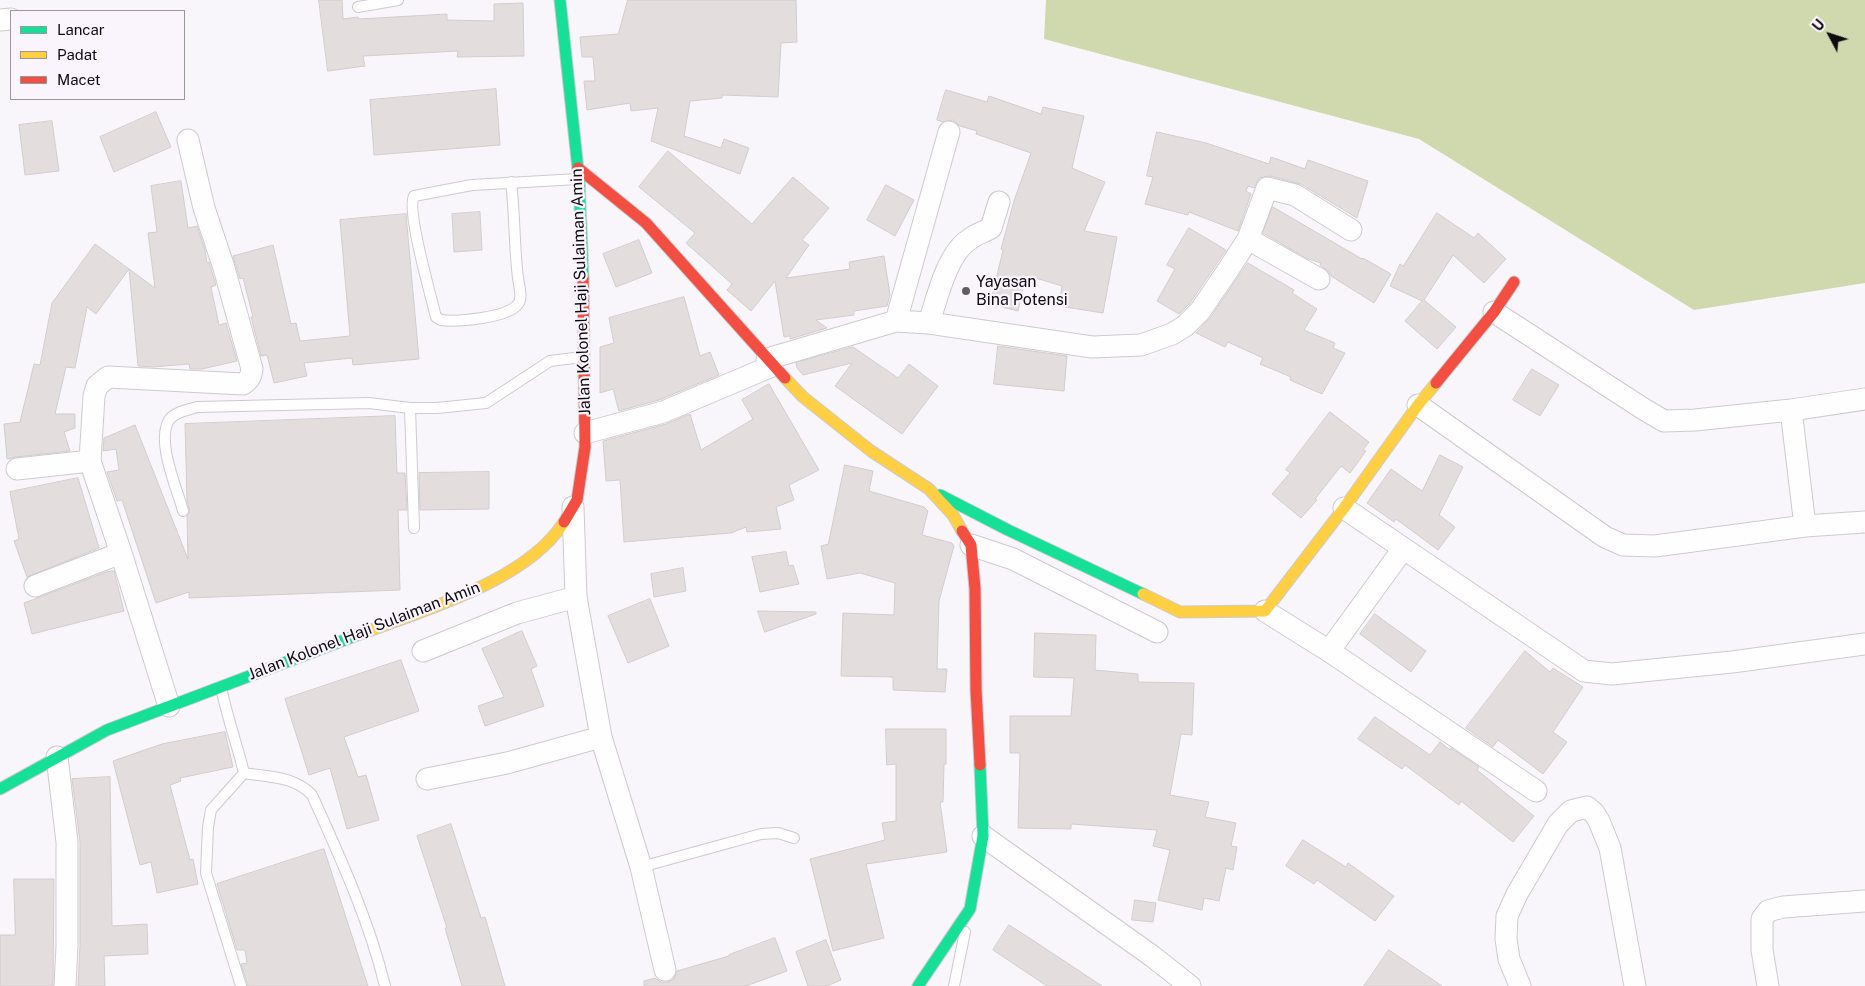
<!DOCTYPE html>
<html>
<head>
<meta charset="utf-8">
<style>
  body { margin:0 }
  #map { position:relative; width:1865px; height:986px; overflow:hidden; background:#f9f6fb; font-family:"Public Sans",sans-serif }
  canvas { display:block }
  .legend { position:absolute; left:10px; top:10px; width:175px; height:90px; box-sizing:border-box; background:#faf4fd; border:1px solid #9c969e; margin:0; padding:6px 9px; list-style:none; font-size:15px; color:#0e0a10 }
  .legend li { display:flex; align-items:center; gap:10px; height:25px }
  .legend b { width:25px; border:1px solid #9c969e }
  .north { position:absolute; left:1805px; top:10px; width:50px; height:50px; -webkit-text-stroke:4px #faf4fd; paint-order:stroke; rotate:310deg; font-size:14px; font-weight:700; line-height:20px; text-align:center; color:#0e0a10 }
  .north::after { content:''; display:block; margin:auto; width:18px; height:22px; background:#0e0a10; clip-path:polygon(50% 0,100% 100%,50% 72%,0 100%) }
</style>
</head>
<body>
<div id="map">
<canvas width="1865" height="986"></canvas>
<ul class="legend">
<li><b style="height:6px;background:#16e098"></b>Lancar</li>
<li><b style="height:6px;background:#ffcf43"></b>Padat</li>
<li><b style="height:6px;background:#f24e42"></b>Macet</li>
</ul>
<div class="north">U</div>
</div>
<script>
const ctx = document.querySelector('canvas').getContext('2d');
ctx.lineJoin = 'round';
function paint(path, color) {
  ctx.fillStyle = color;
  ctx.fill(path, 'evenodd');
}
function trace(path, color, width, dash) {
  ctx.strokeStyle = color;
  ctx.lineWidth = width;
  ctx.lineCap = dash ? 'butt' : 'round';
  ctx.setLineDash(dash || []);
  ctx.stroke(path);
}
function drawText(font, color, halo, rows, align = 'center') {
  ctx.font = font + ' "Public Sans",sans-serif';
  ctx.lineWidth = 4.5;
  ctx.setLineDash([]);
  ctx.textBaseline = 'middle';
  ctx.strokeStyle = halo;
  ctx.fillStyle = color;
  for (const [text, x, y, turn = 0] of rows) {
    ctx.save();
    ctx.translate(x, y);
    ctx.rotate((+turn || 0) * Math.PI / 180);
    ctx.textAlign = isNaN(turn) ? turn : align;
    if (halo) ctx.strokeText(text, 0, 0);
    ctx.fillText(text, 0, 0);
    ctx.restore();
  }
}
const forest = new Path2D(`
  M1046,0H1865V283L1694,310L1419,139L1044,39Z`);
const building = new Path2D(`
  M319,0H342L343,19L358,17L359,19L447,14V20L494,21V4L523,3L524,56L457,57L458,51L363,56L365,66L328,71Z
  M628,0H796L797,42L781,43L778,97L722,95V98L690,101L684,136L721,148L724,139L749,148L740,174L651,141L658,108L631,111L630,103L587,110L584,81H595L593,57H582L580,37L618,34Z
  M496,89L500,145L374,155L370,100Z
  M946,90L987,102L989,96L1041,114L1043,107L1084,116L1072,168L1105,182L1084,231L1117,237L1103,313L1059,306L1062,286L1026,275L1018,311L990,304L1003,250L1001,249L1014,201L1031,153L976,134L977,131L960,126L953,120L943,122L937,120Z
  M156,112L171,147L114,172L100,137Z
  M52,121L59,171L25,175L19,125Z
  M1157,132L1206,143L1269,164L1271,157L1305,169L1308,160L1368,181L1357,218L1301,184L1270,176L1259,178L1254,188L1248,186L1246,191L1251,194L1238,231L1189,212L1188,215L1145,204L1153,177L1147,176Z
  M668,151L752,224L793,177L829,208L802,240L809,245L786,278L850,269L849,262L884,256L890,295L887,306L854,311V315L816,320L827,328L790,339V336L784,337L775,281L751,311L727,290L732,284L686,243L695,233L639,187Z
  M181,181L188,228L197,226L205,250L207,263L209,262L216,285L211,287L219,325L226,323L237,361L202,369H190L189,364L152,367L138,366L129,269L96,314L87,307L75,368L66,367L55,414H75V428L64,432L70,451L16,457L7,459L4,424L20,422L34,364L40,365L52,303L95,244L155,288L148,233L157,232L151,186Z
  M886,185L914,200L895,236L867,220Z
  M1273,207L1362,259L1363,258L1391,274L1374,303L1331,276L1329,272L1320,265L1321,263L1306,258L1263,233Z
  M480,212L482,250L454,252L452,214Z
  M1437,213L1474,238L1478,233L1506,259L1484,283L1453,255L1424,300L1456,327L1437,349L1405,321L1422,301L1390,286L1400,264L1403,266Z
  M406,214L419,359L353,365L352,358L304,363L307,376L274,383L267,355L261,356L251,317H253L243,278L240,279L233,256L273,245L291,324L296,323L300,341L350,336L340,220Z
  M1189,228L1226,250L1190,303L1179,314L1157,301L1175,269L1167,265Z
  M639,240L652,273L616,287L603,254Z
  M1248,263L1294,290L1292,293L1317,309L1304,330L1335,343L1333,348L1345,353L1322,394L1290,380L1291,377L1260,364L1263,358L1228,342L1225,347L1196,333L1210,318Z
  M684,297L700,356L710,352L719,375L659,400L619,411L613,389L600,393V347L614,343L609,318Z
  M998,346L1067,356L1064,391L994,384Z
  M853,347L898,378L909,364L938,386L902,434L835,386L852,363L803,375L797,368L796,363Z
  M1532,369L1559,385L1540,416L1513,400Z
  M769,384L819,470L789,485L794,500L776,507L781,529L747,532L746,527L731,533L624,542L620,480L606,481L603,441L666,424L690,414L701,450L753,419L742,400Z
  M1330,412L1369,442L1363,450L1366,451L1350,473L1341,466L1315,499L1317,500L1301,518L1272,494L1290,473L1286,470Z
  M395,416L397,473H405L407,510H398L400,590L189,598V592L156,603L122,500L117,501L107,472L119,470L116,449L103,451L104,438L135,425L188,559L187,516L190,512L187,500L185,424Z
  M1440,455L1463,467L1439,515L1455,527L1438,550L1396,519L1394,522L1367,503L1391,469L1422,491Z
  M845,465L873,471L869,491L924,507L928,511L922,535L952,543L954,546L939,601L937,669H947L945,692L893,690V677L841,676L843,613L894,615L895,583L860,573L827,579L821,546L828,544Z
  M489,472V509L420,510L419,473Z
  M78,478L99,548L27,577L14,541L19,539L10,492Z
  M786,552L789,566L793,565L799,584L760,592L752,557Z
  M683,568L686,591L654,597L651,574Z
  M114,571L124,611L32,634L24,603L106,572Z
  M650,599L669,646L628,663L608,616Z
  M758,611L816,612V614L765,632Z
  M1375,614L1426,651L1411,672L1360,634Z
  M522,631L537,666L531,669L544,706L485,726L478,706L504,697L482,649Z
  M1035,633L1096,635L1095,670L1138,674V682L1194,683L1192,735L1181,734L1170,795L1209,802L1205,817L1236,823L1231,846L1237,847L1233,870L1226,868L1219,901L1204,898L1202,910L1158,900L1170,850L1153,846L1157,830L1071,824V829L1018,828L1020,753H1010V716H1071L1074,678L1034,677Z
  M1525,651L1550,672L1553,668L1583,687L1553,732L1567,742L1543,774L1498,740L1493,747L1466,728Z
  M401,660L419,711L344,737L358,777L366,775L379,820L347,829L330,768L309,775L285,699Z
  M1375,717L1430,755L1440,742L1450,750L1451,748L1479,767L1477,770L1534,816L1513,842L1461,801L1459,805L1405,765L1402,769L1358,739Z
  M886,729H946V764H944L943,802H940L947,852L866,864L884,938L833,951L810,859L885,840L882,823L896,821V764L887,765Z
  M225,732L233,767L180,778L181,781L170,785L190,860L193,859L198,884L157,893L151,862L140,865L113,761L162,744Z
  M110,777L112,926L147,924L148,954L104,956L105,986H78L80,946V842L72,779Z
  M451,824L481,918L485,917L505,986H462L445,928H447L417,836Z
  M1303,840L1346,867L1348,863L1394,896L1375,921L1317,880L1314,884L1286,866Z
  M324,849L368,986H248L241,964L247,963L245,950H237L217,884Z
  M14,879H54L53,986H0V935H15Z
  M1135,900L1156,903L1153,922L1132,920Z
  M1009,925L1031,939L1102,986H1047L993,950Z
  M775,938L787,971L746,986H644V981L655,978L661,982H668L674,979L677,971L729,956V955Z
  M826,940L841,980L827,986H808L796,952Z
  M1389,950L1442,986H1364Z`);
const lane = new Path2D(`
  M358,7L398,0
  M511,182C515,214 514,246 518,278C519,286 523,298 518,304C508,318 457,322 441,320L436,317C431,296 406,210 414,196L472,185L578,179
  M410,408L414,528
  M183,511C177,488 156,442 169,420C174,412 188,410 197,407L369,403L410,408H437L486,403L550,361L582,357
  M221,687C227,717 237,744 244,773C268,777 295,776 312,795C340,857 369,920 385,986
  M641,867L761,834L778,833L794,838
  M241,986L206,873L208,827L211,810L244,773
  M954,986L965,932`);
const street = new Path2D(`
  M0,20L11,19
  M1248,239L1319,279
  M1494,312L1642,408L1664,421L1695,420L1791,410L1865,399
  M896,321L949,132
  M929,323C937,298 947,253 970,239C976,234 984,232 991,228L999,202
  M767,359L896,321L929,323L1092,347L1141,345L1172,334L1185,326L1200,311L1228,270L1248,239L1267,188L1295,195L1351,230
  M1418,405L1605,537L1623,545L1655,546L1805,526L1865,522
  M1791,410L1805,526
  M585,433L663,412L772,366
  M17,469L90,461
  M573,507L576,597L601,737L641,867L665,970
  M1344,508L1584,671L1612,674L1732,662L1865,644
  M971,545L1013,559L1157,632
  M35,586L121,553
  M1265,611L1329,651L1536,791
  M423,651L517,613L576,597
  M1329,651L1403,549
  M169,706L121,553L90,461L94,396L97,386L108,377L243,384C249,380 251,377 252,369L224,268L204,208L188,140
  M57,757L67,842V946L65,986
  M427,779L507,763L601,737
  M983,836L1152,956L1190,986
  M1520,986L1509,959L1506,939L1507,916L1517,894L1558,824L1571,811L1587,807L1594,813L1599,821L1610,848L1635,986
  M1768,986L1762,950V919L1768,911L1783,907L1865,901`);
const fast = new Path2D(`
  M560,0L579,179L583,278
  M940,495L1008,530L1143,594
  M0,789L107,730L363,633
  M918,986L970,909L983,836L980,765`);
const slow = new Path2D(`
  M785,378L803,397L871,451L929,489L953,515L962,531
  M1143,594L1180,612L1265,611L1344,508L1418,405L1436,383
  M363,633C425,610 528,580 564,522`);
const jam = new Path2D(`
  M578,168L646,223L785,378
  M1436,383L1494,312L1514,282
  M564,522L577,500L585,447L583,278
  M962,531L971,545L975,589L976,690L980,765`);
const markers = [
  [966,291,5,"#605d62"]
];
const poiNames = [
  ["Yayasan",976,282],
  ["Bina Potensi",976,300]
];
const streetNames = [
  ["Jalan Kolonel Haji Sulaiman Amin",581,292,-92],
  ["Jalan Kolonel Haji Sulaiman Amin",364,631,-21]
];
paint(forest, '#d0d9ae');
paint(building, '#e4ddde');
trace(building, '#d2cccd', 1);
trace(lane, '#cecad0', 12);
trace(street, '#cecad0', 23);
trace(fast, '#cecad0', 13);
trace(slow, '#cecad0', 13);
trace(jam, '#cecad0', 13);
trace(lane, '#fefefe', 10);
trace(street, '#fefefe', 21);
trace(fast, '#16e098', 11);
trace(slow, '#ffcf43', 11);
trace(jam, '#f24e42', 11);
for (const [x, y, r, color] of markers) {
  const dot = new Path2D();
  dot.arc(x, y, r, 0, 2 * Math.PI);
  ctx.fillStyle = color;
  ctx.fill(dot);
  trace(dot, '#faf4fd', 2);
}
drawText('16px', '#0e0a10', '#faf4fd', poiNames, 'left');
drawText('16px', '#0e0a10', '#faf4fd', streetNames);
</script>
</body>
</html>
